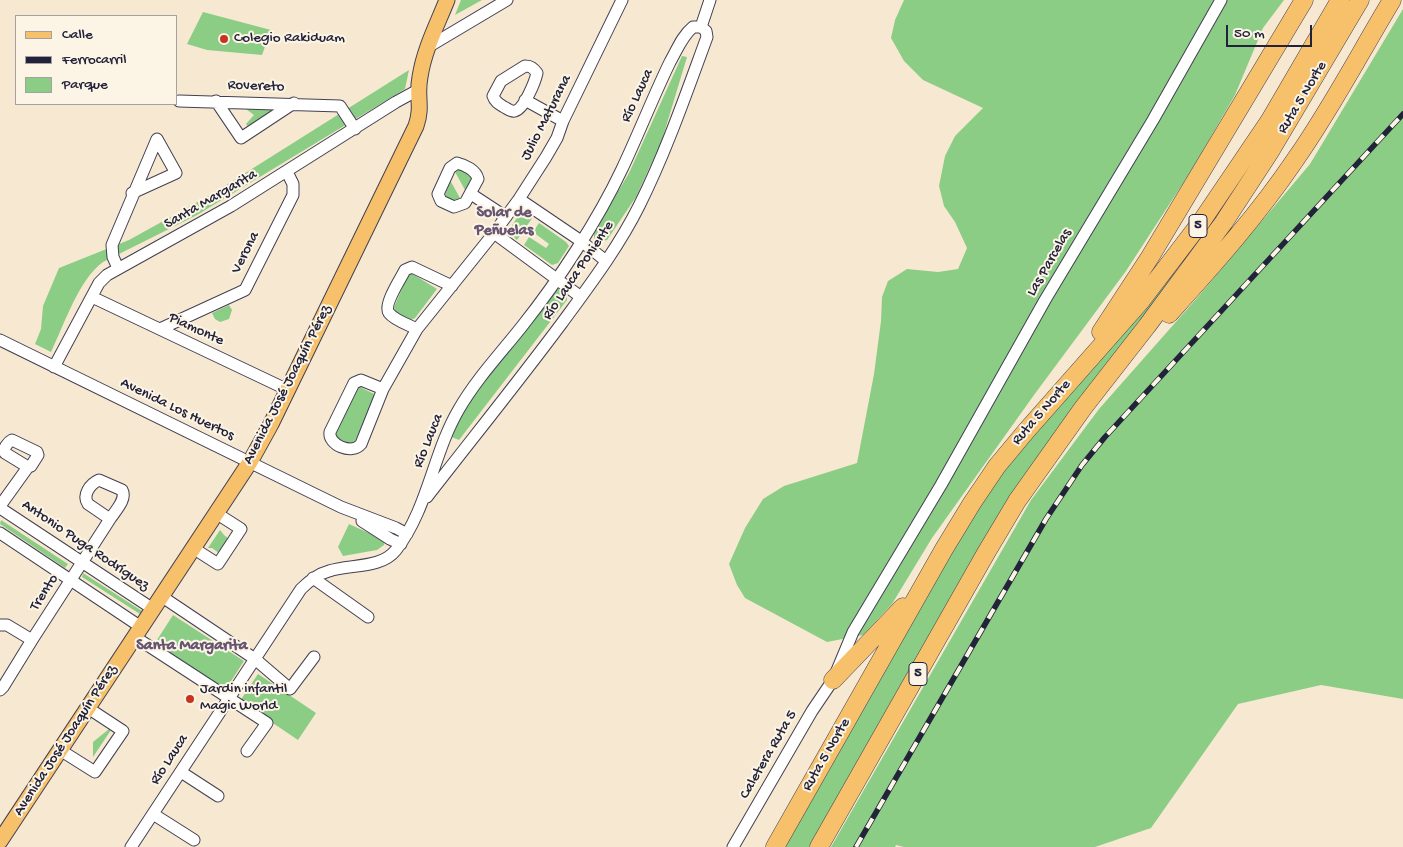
<!DOCTYPE html>
<html>
<head>
<meta charset="utf-8">
<style>
  body { margin:0 }
  #map { position:relative; width:1403px; height:847px; overflow:hidden; background:#f7e9d1; font-family:"Gochi Hand",sans-serif }
  canvas { display:block }
  .legend { position:absolute; left:15px; top:15px; width:162px; height:90px; box-sizing:border-box; background:#fcf5e5; border:1px solid #a5a1a1; margin:0; padding:6px 9px; list-style:none; font-size:15px; color:#22223b }
  .legend li { display:flex; align-items:center; gap:10px; height:25px }
  .legend b { width:25px; border:1px solid #a5a1a1 }
  .scale { position:absolute; left:1226px; top:25px; width:86px; height:22px; box-sizing:border-box; border:2px solid #22223b; border-top:0; padding-left:6px; font-size:15px; line-height:18px; white-space:nowrap; color:#22223b; -webkit-text-stroke:4px #fcf5e5; paint-order:stroke }
</style>
</head>
<body>
<div id="map">
<canvas width="1403" height="847"></canvas>
<ul class="legend">
<li><b style="height:6px;background:#f7c06b"></b>Calle</li>
<li><b style="height:6px;background:#22223b"></b>Ferrocarril</li>
<li><b style="height:14px;background:#8bcd85"></b>Parque</li>
</ul>
<div class="scale">50 m</div>
</div>
<script>
const ctx = document.querySelector('canvas').getContext('2d');
ctx.lineJoin = 'round';
function paint(path, color) {
  ctx.fillStyle = color;
  ctx.fill(path, 'evenodd');
}
function trace(path, color, width, dash) {
  ctx.strokeStyle = color;
  ctx.lineWidth = width;
  ctx.lineCap = dash ? 'butt' : 'round';
  ctx.setLineDash(dash || []);
  ctx.stroke(path);
}
function drawText(font, color, halo, rows, align = 'center') {
  ctx.font = font + ' "Gochi Hand",sans-serif';
  ctx.lineWidth = 4;
  ctx.setLineDash([]);
  ctx.textBaseline = 'middle';
  ctx.strokeStyle = halo;
  ctx.fillStyle = color;
  for (const [text, x, y, turn = 0] of rows) {
    ctx.save();
    ctx.translate(x, y);
    ctx.rotate((+turn || 0) * Math.PI / 180);
    ctx.textAlign = isNaN(turn) ? turn : align;
    if (halo) ctx.strokeText(text, 0, 0);
    ctx.fillText(text, 0, 0);
    ctx.restore();
  }
}
const green = new Path2D(`
  M461,0H482L455,15Z
  M904,0H1284L1263,28L1235,95L1191,171L1126,271L1034,395L932,538L892,604L863,635L827,642L745,598L737,585L729,564L745,528L763,499L784,486L857,463L874,374L881,321L882,297L888,281L907,269L938,272L958,269L967,248L955,222L944,206L939,186L945,156L955,136L983,108L923,80L904,61L891,38L895,20Z
  M1403,9V699L1321,685L1238,704L1151,828L1095,847H904L896,845L895,847H831L1031,500L1099,409L1197,298L1310,164Z
  M203,12L271,30L262,55L207,50L187,44Z
  M682,56L687,57L662,140L636,197L607,240L598,242L594,238V232L629,173Z
  M409,70L405,89L197,215L103,262C79,279 64,325 51,352L35,344L41,329L43,306L59,268L129,240L212,194Z
  M246,106L276,109L249,128L246,124L254,115L246,109Z
  M458,168L471,174L472,179L465,190L454,170Z
  M450,180L460,198L454,202L445,196Z
  M523,210L533,217L517,240L512,235L509,230L520,213Z
  M539,223L566,242L569,246L558,263L552,265L524,245L529,237L546,248L549,244L533,232Z
  M1175,271L1174,278L914,663L809,847H784L954,547L984,499L1006,469L1052,413L1125,332Z
  M411,273L437,289L415,318L411,320L395,311L394,307L408,275Z
  M558,289H561L567,293V300L459,440L449,436L488,372L555,290Z
  M229,305L232,310L229,319L220,322L215,319L212,313Z
  M358,386L374,394L375,399L354,443L350,444L336,437V430Z
  M1,520L68,564L65,568L0,524Z
  M349,524L382,539L385,542L384,545L377,550L343,556L338,547Z
  M220,530L224,535L229,539L219,553L212,548H208Z
  M83,573L142,611L140,614L82,577Z
  M173,615L244,661L226,689L155,643Z
  M258,674L316,713L298,740L240,701Z
  M109,729L111,730L93,757V742Z`);
const minor = new Path2D(`
  M701,27L710,0
  M428,47L507,0
  M525,66C531,66 533,68 537,73C535,82 524,109 515,111C511,112 508,109 504,107C499,104 495,102 493,96L501,81Z
  M525,100L563,121
  M179,101L340,106L355,129
  M216,101L241,138L294,103
  M457,163C465,165 476,170 478,179L465,203L454,207L441,201L438,194L450,168Z
  M471,194L506,217
  M519,199L581,241L606,261
  M494,233L581,297
  M118,268L113,257L112,245L157,139L176,173L132,193
  M92,297L288,390
  M160,329L245,290L293,195V184L287,172
  M417,329C409,325 394,320 389,313C383,305 401,278 405,270L412,267L452,286
  M0,340L341,507L396,528L407,534
  M54,367L99,283L107,275L231,206L396,102L418,90
  M383,389L361,380L354,383L330,432C328,445 352,455 361,444L383,389L417,329L494,233L519,199L546,157L557,138L563,121L622,0
  M12,440L37,452L38,455L31,466L28,467L5,453C3,448 8,442 12,440Z
  M99,480L122,490C127,499 116,510 110,519L88,504C82,495 90,484 99,480Z
  M427,497C472,439 518,382 562,323C589,286 618,248 639,206C666,152 686,94 707,37L706,31L701,27
  M0,506L28,467
  M0,508L153,609
  M362,521L390,539L401,544
  M0,533L141,627
  M193,548L218,564L241,529L216,513
  M313,578L368,617
  M161,596L255,659L290,689L314,657
  M0,625H7L32,640L3,687L0,690
  M135,637L267,723L247,751
  M32,640L110,519
  M60,750L95,772L123,731L88,708
  M181,772L218,796
  M153,814L194,840
  M131,847L301,589C309,581 318,574 329,571C350,564 381,569 396,550C428,509 433,453 459,409C477,378 501,353 523,325C558,281 598,220 622,169C639,133 653,97 670,62C677,50 682,36 693,27H701
  M733,847L812,711L833,680L853,632L941,485L1045,300L1153,120L1221,0`);
const major = new Path2D(`
  M0,841L250,462L271,424L416,126C423,106 416,97 420,77C424,50 437,25 447,0`);
const highway = new Path2D(`
  M1169,314C1213,265 1258,215 1295,160C1331,109 1360,53 1392,0
  M1101,332L1150,257L1304,0
  M833,680L903,607
  M775,847L944,549L972,503L997,466L1027,430L1140,302L1201,222L1270,120L1340,0
  M819,847L986,553L1017,501L1083,408L1147,326L1224,222L1271,150L1360,0`);
const rail = new Path2D(`
  M856,847L1046,519L1082,465L1105,437L1403,114`);
const markers = [
  [224,39,5,"#c8321e"],
  [190,699,5,"#c8321e"]
];
const shields = [
  [1198,226,18],
  [918,674,18]
];
const shieldNames = [
  ["5",1198,226],
  ["5",918,674]
];
const poiNames = [
  ["Colegio Rakiduam",234,39],
  ["Jardin infantil",200,690],
  ["Magic World",200,707]
];
const streetNames = [
  ["Rovereto",256,87,2],
  ["Río Lauca",638,96,-65],
  ["Ruta 5 Norte",1303,98,-59],
  ["Julio Maturana",547,118,-63],
  ["Santa Margarita",211,200,-30],
  ["Verona",246,253,-63],
  ["Las Parcelas",1050,263,-60],
  ["Río Lauca Poniente",579,271,-56],
  ["Piamonte",196,330,25],
  ["Avenida José Joaquín Pérez",288,385,-63],
  ["Avenida Los Huertos",177,410,26],
  ["Ruta 5 Norte",1042,413,-49],
  ["Río Lauca",429,441,-68],
  ["Antonio Puga Rodríguez",85,546,34],
  ["Trento",45,593,-57],
  ["Avenida José Joaquín Pérez",66,741,-57],
  ["Caletera Ruta 5",769,755,-60],
  ["Ruta 5 Norte",827,755,-60],
  ["Río Lauca",170,760,-57]
];
const neighbourhoodNames = [
  ["Solar de",504,214],
  ["Peñuelas",504,232],
  ["Santa Margarita",192,647]
];
paint(green, '#8bcd85');
trace(minor, '#424052', 13);
trace(major, '#424052', 17);
trace(highway, '#424052', 19);
trace(minor, '#fff', 11);
trace(major, '#f7c06b', 15);
trace(highway, '#f7c06b', 18);
trace(rail, '#22223b', 5.5);
trace(rail, '#fcf5e5', 4, [11]);
for (const [x, y, r, color] of markers) {
  const dot = new Path2D();
  dot.arc(x, y, r, 0, 2 * Math.PI);
  ctx.fillStyle = color;
  ctx.fill(dot);
  trace(dot, '#fcf5e5', 2);
}
for (const [x, y, w] of shields) {
  const box = new Path2D();
  box.roundRect(x - w / 2, y - 11.5, w, 23, 4);
  ctx.fillStyle = '#fcf5e5';
  ctx.fill(box);
  trace(box, '#22223b', 1);
}
drawText('bold 14px', '#22223b', null, shieldNames);
drawText('15px', '#22223b', '#fcf5e5', poiNames, 'left');
drawText('15px', '#22223b', '#fcf5e5', streetNames);
drawText('bold 16px', '#665471', '#fcf5e5', neighbourhoodNames);
</script>
</body>
</html>
